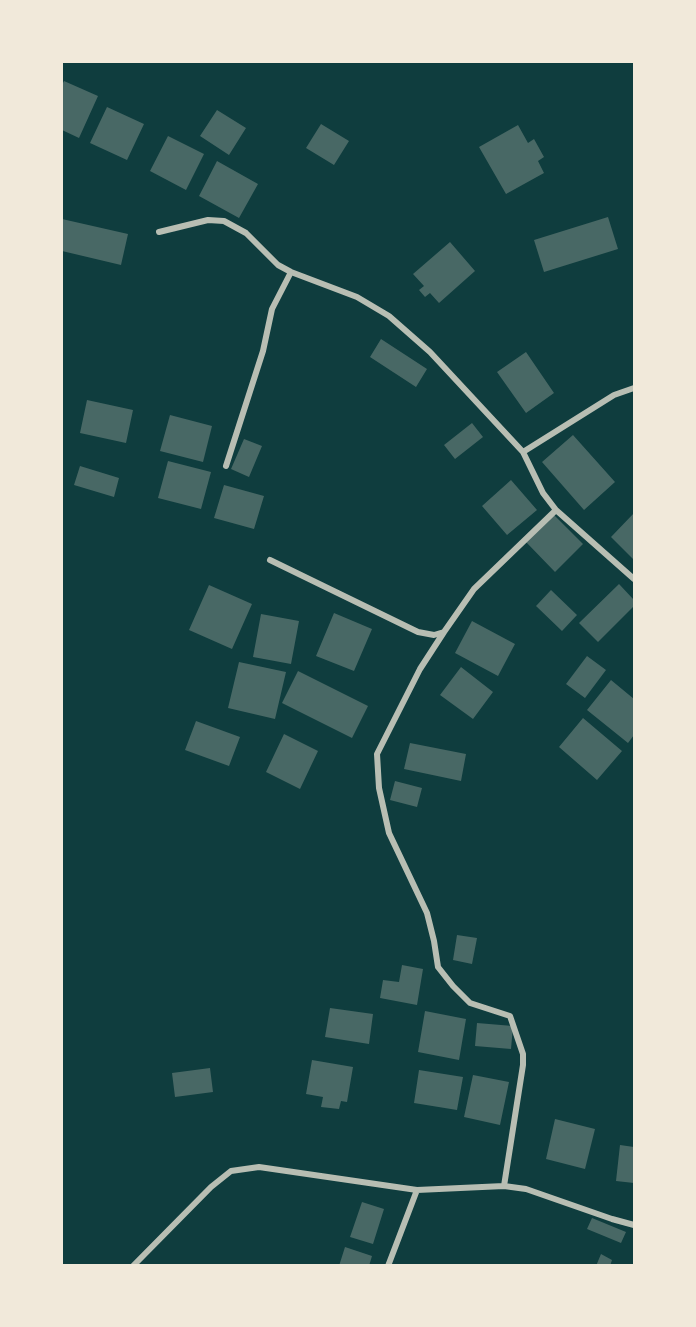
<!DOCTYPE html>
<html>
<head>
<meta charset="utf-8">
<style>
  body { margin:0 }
  #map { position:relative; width:696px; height:1327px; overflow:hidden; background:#0f3d3e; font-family:Montserrat,sans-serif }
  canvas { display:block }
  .frame { position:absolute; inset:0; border:63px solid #f1e9da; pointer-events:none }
</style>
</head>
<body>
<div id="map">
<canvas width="696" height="1327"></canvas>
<div class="frame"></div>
</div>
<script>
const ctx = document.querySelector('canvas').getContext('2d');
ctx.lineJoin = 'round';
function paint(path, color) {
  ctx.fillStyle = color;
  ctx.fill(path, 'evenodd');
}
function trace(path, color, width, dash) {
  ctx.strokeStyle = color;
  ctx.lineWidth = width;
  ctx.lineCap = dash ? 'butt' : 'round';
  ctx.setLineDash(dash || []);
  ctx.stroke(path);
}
const building = new Path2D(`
  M64,81L98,96L79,138L62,130V85Z
  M107,107L144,124L127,160L90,143Z
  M217,110L246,128L229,155L200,136Z
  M321,124L349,141L334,165L306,148Z
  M518,125L528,143L534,139L544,157L538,161L544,173L506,194L479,147Z
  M168,136L204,154L186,190L150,171Z
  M217,161L258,184L239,218L199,196Z
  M608,217L618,249L544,272L534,240Z
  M62,219L128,234L121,265L62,251Z
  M450,242L475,271L439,303L430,293L425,297L419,290L424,286L413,274Z
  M381,339L427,369L416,387L370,357Z
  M526,352L554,393L526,413L497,372Z
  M87,400L133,410L126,443L80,433Z
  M170,415L212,426L203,462L160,451Z
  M472,423L483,437L455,459L444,445Z
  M573,435L615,482L584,510L542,462Z
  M244,439L262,446L249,477L231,469Z
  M168,461L211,472L201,509L158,498Z
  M80,466L119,478L114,497L74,485Z
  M511,480L537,510L507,535L482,506Z
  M224,485L264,496L254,529L214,518Z
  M634,513V560L611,537Z
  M554,515L583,544L555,572L526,542Z
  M619,584L634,600V606L598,642L579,623Z
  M209,585L252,604L232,649L189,630Z
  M551,590L577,615L562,631L536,606Z
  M334,613L372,629L354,671L316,656Z
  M261,614L299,621L291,664L253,657Z
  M472,621L515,644L498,676L455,653Z
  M587,656L606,670L585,698L566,684Z
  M239,662L286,672L275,719L228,708Z
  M461,667L493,692L473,719L440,695Z
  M298,671L368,706L352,738L282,703Z
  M611,680L634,699V735L628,743L587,710Z
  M583,718L622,751L597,780L559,747Z
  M196,721L240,737L229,766L185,750Z
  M284,734L318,751L300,789L266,772Z
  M410,743L466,754L461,781L404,769Z
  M395,781L422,788L417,807L390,800Z
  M457,935L477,938L472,964L453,960Z
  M402,965L423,969L417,1005L380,998L383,980L399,982Z
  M330,1008L373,1014L369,1044L325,1037Z
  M425,1011L466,1019L459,1060L418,1052Z
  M477,1023L513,1026L511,1049L475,1046Z
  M312,1060L353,1067L347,1102L341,1101L339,1109L321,1107L323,1097L306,1094Z
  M210,1068L213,1092L175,1097L172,1073Z
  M419,1070L463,1077L457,1110L414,1103Z
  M473,1075L509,1082L500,1125L464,1117Z
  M555,1119L595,1129L585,1169L546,1159Z
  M620,1145L634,1147V1183L616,1181Z
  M362,1202L384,1209L373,1244L350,1237Z
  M592,1218L626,1232L621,1243L587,1229Z
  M345,1247L372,1256L369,1266H339Z
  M601,1254L612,1260L610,1266H596Z`);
const minor = new Path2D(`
  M159,232L208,220L224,221L246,233L278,265L291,272L357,297L389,316L430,352L523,452L543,493L556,510L634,579
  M523,452L614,395L634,388
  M226,466L263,351L272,309L291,272
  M270,560L418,632L434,635L444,632L474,589L556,510
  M444,632L420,669L377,754L379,788L389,833L427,913L434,941L438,967L453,986L470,1003L510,1016L523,1054V1065L504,1186
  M133,1266L211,1187L231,1171L259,1167L417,1190L504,1186L526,1189L612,1219L634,1225
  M388,1266L417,1190`);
paint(building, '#486865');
trace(minor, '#b8beb3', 6);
</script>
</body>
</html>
